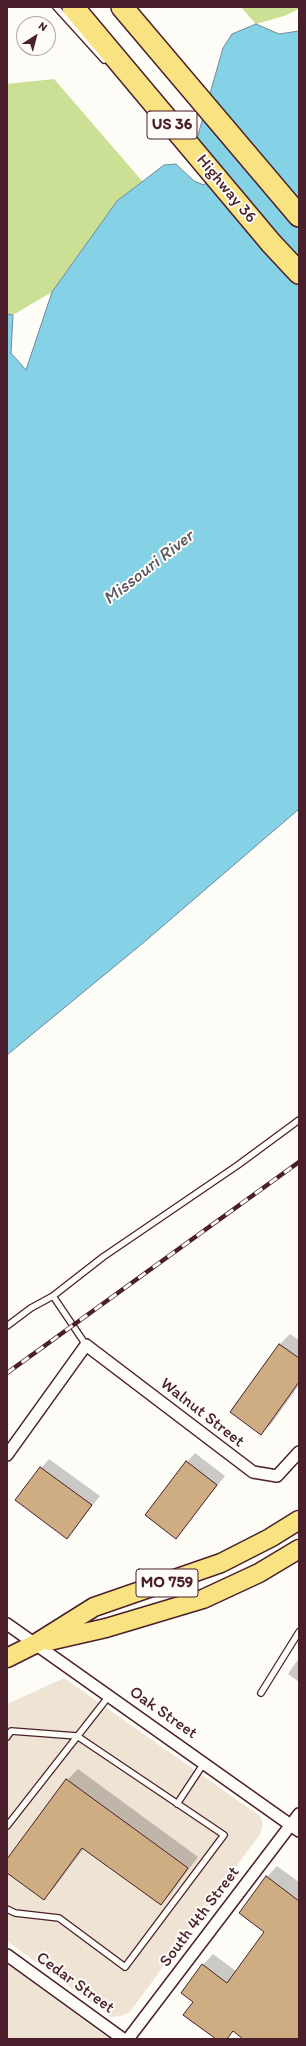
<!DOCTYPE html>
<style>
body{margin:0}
#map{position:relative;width:306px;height:2046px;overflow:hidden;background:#fdfcf7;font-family:Itim,sans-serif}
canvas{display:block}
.frame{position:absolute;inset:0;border:8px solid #4a1f2b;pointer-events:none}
.north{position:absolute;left:16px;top:16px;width:40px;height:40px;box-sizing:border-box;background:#fdfcf7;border:1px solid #b5a4a5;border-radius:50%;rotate:36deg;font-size:11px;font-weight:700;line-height:16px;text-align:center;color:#4a1f2b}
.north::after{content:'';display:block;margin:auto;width:14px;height:18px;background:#4a1f2b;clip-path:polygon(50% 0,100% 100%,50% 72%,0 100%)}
</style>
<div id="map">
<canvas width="306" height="2046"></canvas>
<div class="frame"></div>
<div class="north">N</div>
</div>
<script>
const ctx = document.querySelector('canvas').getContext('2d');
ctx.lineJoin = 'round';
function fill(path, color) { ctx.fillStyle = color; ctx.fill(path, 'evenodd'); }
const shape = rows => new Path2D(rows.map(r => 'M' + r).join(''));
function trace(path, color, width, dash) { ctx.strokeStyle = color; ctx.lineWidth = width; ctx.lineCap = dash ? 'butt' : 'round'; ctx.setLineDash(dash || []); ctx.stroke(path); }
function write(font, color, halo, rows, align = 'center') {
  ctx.font = font + ' Itim,sans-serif'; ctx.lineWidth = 4; ctx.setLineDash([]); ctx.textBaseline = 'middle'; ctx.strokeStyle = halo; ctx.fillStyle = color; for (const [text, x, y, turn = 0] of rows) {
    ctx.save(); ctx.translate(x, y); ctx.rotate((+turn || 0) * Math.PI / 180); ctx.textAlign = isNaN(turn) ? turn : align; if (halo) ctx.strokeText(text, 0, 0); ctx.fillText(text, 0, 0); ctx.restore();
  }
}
fill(shape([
 [64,1678,260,1816,263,1824,260,1834,130,2012,121,2016,111,2017,7,1941,7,1704],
 [7,1964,110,2039,7,2039]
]), '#efe4d4');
fill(shape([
 [241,7,299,7,299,9,284,16,256,24],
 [54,79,143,182,117,201,52,292,13,315,7,314,7,84]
]), '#cbe095');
const water = shape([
 [256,24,279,34,299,31,299,809,143,943,7,1055,7,314,13,315,11,353,26,370,52,292,117,201,164,165,176,164,194,181,204,185,210,178,196,142,223,48,232,34,256,24]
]);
fill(water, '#85d1e5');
trace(water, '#6d8a9b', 1);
fill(shape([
 [290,1334,299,1340,299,1385,272,1423,261,1434,231,1412,280,1344],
 [195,1453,225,1476,176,1537,187,1462],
 [49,1459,100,1496,67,1537,41,1468],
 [299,1658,299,1682,288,1674],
 [78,1769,198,1857,171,1893,161,1904,84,1848,54,1888,43,1898,7,1872,7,1861,67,1780],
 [277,1866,299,1882,299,2039,245,2039,234,2031,226,2039,218,2039,195,2002,203,1965,213,1954,236,1971,265,1932,267,1877]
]), '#0003');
const building = shape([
 [279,1344,299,1358,299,1382,261,1435,230,1412,279,1344],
 [186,1461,217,1485,176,1539,145,1515,186,1461],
 [40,1467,92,1505,67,1539,15,1500,40,1467],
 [66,1779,188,1868,161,1905,82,1848,44,1900,7,1873,7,1859,66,1779],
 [266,1876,299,1901,299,2039,243,2039,233,2031,227,2039,216,2039,183,2015,193,2002,181,1993,202,1964,227,1983,264,1932,239,1913,266,1876]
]);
fill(building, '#cdad81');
trace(building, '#4a1f2b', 1);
const service = shape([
 [56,7,104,60],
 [53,1296,86,1345],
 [7,1326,31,1308,53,1296,103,1257,238,1165,299,1120],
 [261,1693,299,1632],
 [7,1737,11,1731,77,1736,224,1835,125,1967,59,1918,15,1913,7,1909],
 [177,1804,204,1763],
 [7,1826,109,1696]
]);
const minor = shape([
 [7,1455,86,1345,253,1472,277,1476,299,1452],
 [7,1624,299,1831],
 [7,1955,123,2039],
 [128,2039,299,1814]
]);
const primary = shape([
 [49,1641,106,1628,203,1599,259,1573,299,1549],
 [7,1658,35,1644,94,1607,221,1563,270,1538,299,1520]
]);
const motorway = shape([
 [73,7,271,243,299,273],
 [122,7,299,216]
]);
trace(service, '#4a1f2b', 8);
trace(minor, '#4a1f2b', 14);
trace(primary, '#4a1f2b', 21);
trace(motorway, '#4a1f2b', 24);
trace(service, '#fdfcf7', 5.5);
trace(minor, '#fdfcf7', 11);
trace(primary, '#f8e281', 18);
trace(motorway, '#f8e281', 21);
const rail = shape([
 [7,1373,299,1162]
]);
trace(rail, '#4a1f2b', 4.5);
trace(rail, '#fdfcf7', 3, [9]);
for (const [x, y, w] of [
 [172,125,50],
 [167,1583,62]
]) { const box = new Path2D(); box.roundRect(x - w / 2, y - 14, w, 28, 3); ctx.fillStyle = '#fdfcf7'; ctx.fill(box); trace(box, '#4a1f2b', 1); }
write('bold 16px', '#4a1f2b', null, [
 ["US 36",172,125],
 ["MO 759",167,1583]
]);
write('17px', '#4a1f2b', '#fdfcf7', [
 ["Highway 36",226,189,50],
 ["Walnut Street",202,1413,38],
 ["Oak Street",163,1713,35],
 ["South 4th Street",200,1917,-53],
 ["Cedar Street",75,1983,36]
]);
write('italic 18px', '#5c5463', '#fdfcf7', [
 ["Missouri River",149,568,-38]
]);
</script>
